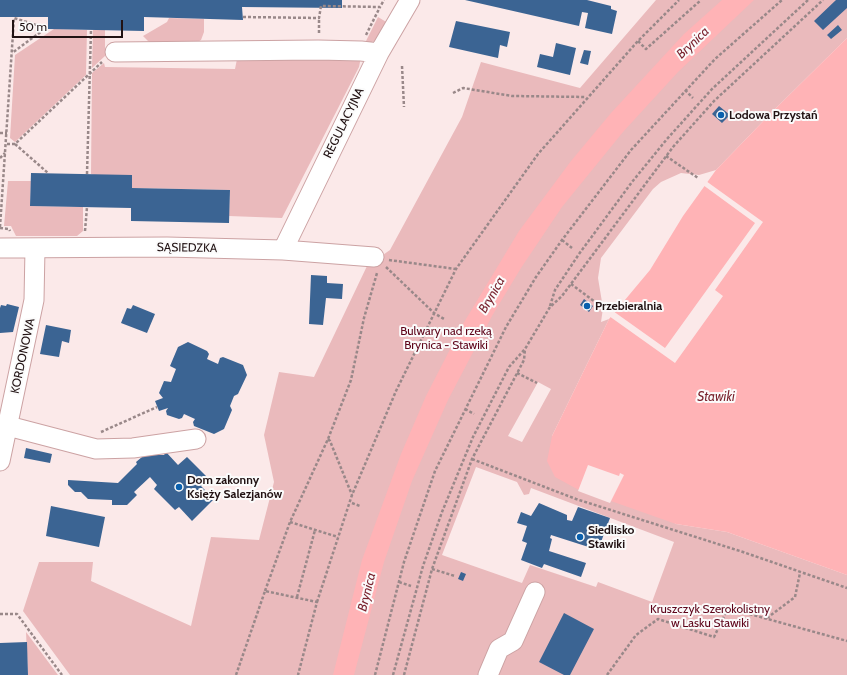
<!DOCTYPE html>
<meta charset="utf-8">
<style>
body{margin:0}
#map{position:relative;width:847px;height:675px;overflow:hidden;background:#fbe9e9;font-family:Cabin,sans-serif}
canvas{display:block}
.scale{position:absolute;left:12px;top:20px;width:111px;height:18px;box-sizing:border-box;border:2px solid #211213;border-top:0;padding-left:5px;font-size:12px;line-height:14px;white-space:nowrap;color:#211213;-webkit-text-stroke:3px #fbfbfb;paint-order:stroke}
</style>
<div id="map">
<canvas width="847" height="675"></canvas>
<div class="scale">50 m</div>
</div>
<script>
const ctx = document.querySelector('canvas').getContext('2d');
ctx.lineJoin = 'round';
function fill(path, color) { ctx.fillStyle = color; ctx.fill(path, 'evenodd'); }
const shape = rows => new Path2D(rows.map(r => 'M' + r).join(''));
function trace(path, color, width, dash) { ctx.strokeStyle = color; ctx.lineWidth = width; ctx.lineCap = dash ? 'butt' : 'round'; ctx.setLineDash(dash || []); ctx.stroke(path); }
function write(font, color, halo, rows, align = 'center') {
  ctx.font = font + ' Cabin,sans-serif'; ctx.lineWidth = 4; ctx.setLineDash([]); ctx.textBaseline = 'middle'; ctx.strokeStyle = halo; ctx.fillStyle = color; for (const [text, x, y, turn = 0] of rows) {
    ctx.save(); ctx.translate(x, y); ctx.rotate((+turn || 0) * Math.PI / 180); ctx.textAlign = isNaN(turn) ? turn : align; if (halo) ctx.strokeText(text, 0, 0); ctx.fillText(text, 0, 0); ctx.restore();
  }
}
fill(shape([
 [656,0,847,0,847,38,775,109,716,170,699,175,681,173,661,182,653,189,601,258,598,278,603,308,601,322,609,319,552,436,676,524,727,532,847,575,847,675,70,675,23,611,39,562,93,562,91,581,191,626,211,537,259,540,274,482,264,435,279,372,314,377,367,266,390,250,462,117,481,62,580,88],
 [538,382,551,389,522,442,508,436],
 [476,467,517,482,524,495,529,494,531,488,674,542,652,602,598,582,596,587,530,565,522,583,442,555],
 [378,17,388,23,377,40,364,45],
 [169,18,204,19,204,32,201,40,196,43,151,44,143,36,167,22],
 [54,29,87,30,86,75,15,142,10,138,15,55],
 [93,30,105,30,105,56,92,68],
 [238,54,361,57,359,67,282,218,229,216,230,190,132,188,91,174,92,73,104,63,105,67,235,69],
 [8,181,31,181,30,206,83,207,83,231,77,236,16,236,11,226,4,226],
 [26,632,58,675,28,675]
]), '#eababc');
fill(shape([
 [722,0,754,0,678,72,623,132,562,207,521,268,492,316,448,400,412,481,384,562,354,675,333,675,362,560,401,454,426,396,463,324,519,231,571,161,611,113,684,34],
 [847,38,847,575,727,532,676,524,577,489,555,477,547,461,552,436,609,319,650,270,683,216,716,170,775,109]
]), '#ffb3b6');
fill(shape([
 [706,181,763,222,715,290,723,296,675,363,609,316,613,311,665,348,755,223,703,185],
 [588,465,619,476,620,473,624,475,610,503,578,491]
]), '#fbe9e9');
fill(shape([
 [0,0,342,0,342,8,242,7,243,20,144,17,144,31,48,29,48,17,0,17],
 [465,0,587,0,611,6,611,9,617,11,612,34,585,28,588,13,582,12,579,26],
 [836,0,847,0,847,8,823,30,814,21],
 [456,21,510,32,507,47,500,45,498,58,449,47],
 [838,25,842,30,831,39,827,35],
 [556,43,576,48,570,75,537,67,540,54,553,57],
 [584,50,591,51,588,65,580,63],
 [719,106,730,115,722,123,712,114],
 [31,173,132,175,132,188,230,190,229,223,131,221,131,208,30,206],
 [311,275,327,276,327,283,343,284,342,299,326,298,323,325,309,324],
 [584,299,593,306,589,312,580,305],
 [7,304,19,307,13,332,0,333,0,308,1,305,6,306],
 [133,305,155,314,147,333,121,323,127,308,131,309],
 [46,325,71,330,69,343,62,341,59,357,40,354],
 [188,342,207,351,209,354,207,359,218,364,220,358,223,357,243,365,247,375,238,394,234,396,230,406,232,410,224,429,214,434,194,426,193,422,195,419,184,414,182,418,179,419,167,415,166,411,168,408,159,411,155,401,163,398,159,393,164,381,171,382,176,369,170,366,178,347],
 [26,448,52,454,50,463,24,458],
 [155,452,158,455,164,455,166,452,178,465,187,457,208,478,201,486,214,499,192,521,179,507,175,510,154,489,157,485,150,477,134,492,137,495,127,505,112,505,112,500,88,499,81,492,75,492,68,485,68,480,118,483,137,464,136,462,142,457,142,454,152,455],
 [539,503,567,515,567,520,572,521,578,507,610,518,598,550,551,535,550,538,552,539,549,551,586,563,581,577,544,564,542,568,521,560,527,543,522,541,527,526,517,523,521,512,531,516],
 [51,506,105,517,99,547,46,536],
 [461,572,466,574,463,581,458,579],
 [564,613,594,629,570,675,564,675,539,662],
 [27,642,28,675,0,675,0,643]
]), '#3b6493');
const minor = shape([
 [115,52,318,50,361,51,379,53],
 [0,248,167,247,283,250,374,257],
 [283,250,379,53,410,0],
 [8,426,96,449,133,448,196,439],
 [0,461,34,300,35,249],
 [488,675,499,649,513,641,535,592]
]);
trace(minor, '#cca2a3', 21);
trace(shape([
 [243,17,319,18,321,6,380,7,384,0],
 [319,33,319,18],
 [366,35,380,7],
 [638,41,646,49,701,0],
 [402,66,404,107],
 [685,90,693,98],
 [453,93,463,88,512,96,586,97],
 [0,133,7,133],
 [7,144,15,144,102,62],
 [15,144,48,173],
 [666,156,698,178],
 [0,158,5,153],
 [87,174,91,30],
 [0,227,14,18,46,28,12,53],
 [0,228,9,229,10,231],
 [85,231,87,207],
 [562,240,572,248],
 [389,260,456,269],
 [386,267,434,313,444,319],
 [571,284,606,310],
 [550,306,555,290,579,254,632,182,667,139,712,89,808,0],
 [517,373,537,383],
 [465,409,474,414],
 [101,432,157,407],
 [328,439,330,441,352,495],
 [472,459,576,499,743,552,847,588],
 [352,503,360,506],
 [290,522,338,537],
 [432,569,455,576],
 [399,582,411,586],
 [265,591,290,522,328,439,351,380,364,318,377,273],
 [297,597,315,530],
 [317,602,352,495,396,391,456,269,538,154,638,41,679,0],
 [0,614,17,614,62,675],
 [767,618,795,597,800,573],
 [236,675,265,591,317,602,298,675],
 [375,675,404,562,435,471,506,327,536,277,562,240,631,150,715,59,782,0],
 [393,675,423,566,442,512,473,437,509,367,525,349,550,307,562,296,673,147,714,101,823,0],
 [404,675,432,569,472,459,524,360,525,349],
 [607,675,636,635,658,619,714,637,728,608,847,641]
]), '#998889', 2.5, [3, 2]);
trace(minor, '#fff', 19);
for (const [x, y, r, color] of [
 [721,115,4,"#0a60ad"],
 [587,306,4,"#0a60ad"],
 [179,487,4,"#0a60ad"],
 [580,537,4,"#0a60ad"]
]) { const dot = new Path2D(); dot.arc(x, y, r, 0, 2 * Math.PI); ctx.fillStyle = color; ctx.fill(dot); trace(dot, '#fbfbfb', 1.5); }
write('bold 12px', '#211213', '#fbfbfb', [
 ["Lodowa Przystań",729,115],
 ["Przebieralnia",595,306],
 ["Dom zakonny",187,480],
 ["Księży Salezjanów",187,494],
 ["Siedlisko",588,530],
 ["Stawiki",588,544]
], 'left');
write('12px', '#211213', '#fbfbfb', [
 ["REGULACYJNA",344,123,-64],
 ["SĄSIEDZKA",187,248,1],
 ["KORDONOWA",23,356,-78]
]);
write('12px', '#5e051a', '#fbfbfb', [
 ["Bulwary nad rzeką",446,331],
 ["Brynica - Stawiki",446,345],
 ["Kruszczyk Szerokolistny",710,609],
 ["w Lasku Stawiki",710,623]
]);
write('italic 13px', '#7b2530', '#fbfbfb', [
 ["Brynica",693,43,-44],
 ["Brynica",492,295,-60],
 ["Stawiki",716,397],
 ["Brynica",367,592,-76]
]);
</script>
